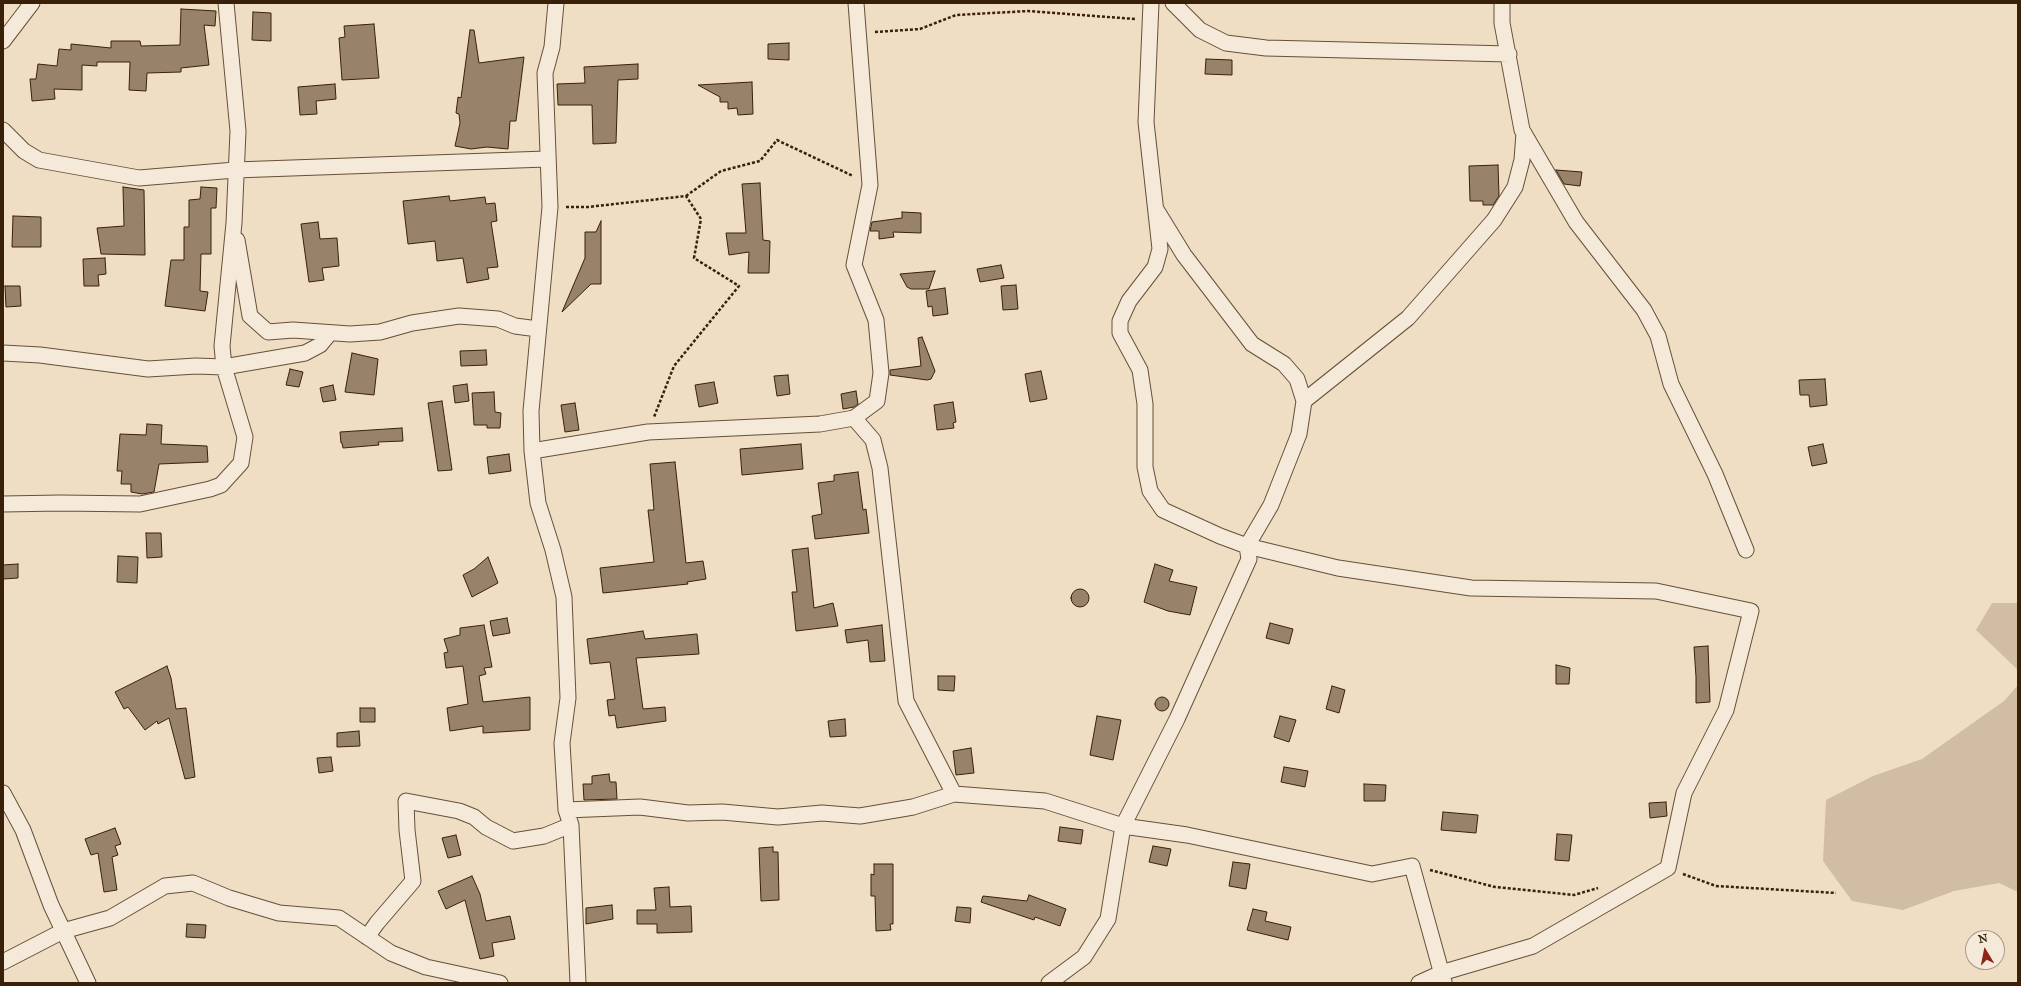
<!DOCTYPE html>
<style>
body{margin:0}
#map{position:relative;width:2021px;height:986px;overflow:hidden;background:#efddc4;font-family:"IM FELL Great Primer",serif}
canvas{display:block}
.frame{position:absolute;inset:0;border:4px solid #392109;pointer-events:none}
.north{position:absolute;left:1965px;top:930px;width:40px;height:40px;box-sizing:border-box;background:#f5e9d9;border:1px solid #aa9986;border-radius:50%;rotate:350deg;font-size:11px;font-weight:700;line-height:16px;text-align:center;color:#392109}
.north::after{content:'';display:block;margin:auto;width:14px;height:18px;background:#8f2418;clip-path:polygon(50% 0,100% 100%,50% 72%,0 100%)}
</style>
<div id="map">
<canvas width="2021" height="986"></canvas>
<div class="frame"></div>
<div class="north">N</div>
</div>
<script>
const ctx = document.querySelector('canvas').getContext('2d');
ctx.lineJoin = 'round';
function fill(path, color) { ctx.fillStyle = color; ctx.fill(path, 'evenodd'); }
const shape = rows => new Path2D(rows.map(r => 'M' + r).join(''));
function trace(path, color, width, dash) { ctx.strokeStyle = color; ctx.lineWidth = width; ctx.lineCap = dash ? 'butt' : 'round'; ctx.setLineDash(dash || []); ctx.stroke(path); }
fill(shape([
 [1992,603,2018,603,2018,670,1976,630],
 [2018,685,2018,892,1999,883,1954,891,1903,910,1852,901,1823,861,1826,800,1873,776,1922,759,2004,701]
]), '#d0bda4');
const building = shape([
 [181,9,216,11,215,26,204,25,209,65,181,68,181,72,147,73,146,91,129,90,130,62,97,62,97,66,82,65,82,90,54,89,55,99,32,101,30,79,36,79,38,64,57,66,59,49,71,50,71,44,111,48,111,41,140,41,141,46,180,45,181,9],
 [253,12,271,13,271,41,252,40,253,12],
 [374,24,379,78,342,80,339,38,345,37,344,26,374,24],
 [470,30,474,30,479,63,524,57,516,121,510,121,508,149,487,147,471,149,455,146,460,123,459,114,456,113,458,97,461,98,470,30],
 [789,43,789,60,768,59,768,44,789,43],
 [1206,59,1232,60,1232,75,1205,74,1206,59],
 [638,64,638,79,618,80,616,143,593,144,592,105,558,105,557,84,585,83,584,67,638,64],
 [752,82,753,114,738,115,737,108,728,109,728,102,720,102,720,97,698,85,752,82],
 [335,84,336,99,316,101,317,114,300,115,298,87,335,84],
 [1498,165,1499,196,1493,205,1483,205,1483,201,1470,201,1469,166,1498,165],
 [1556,170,1582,172,1580,186,1564,184,1556,170],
 [760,183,763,240,770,241,769,273,748,273,749,252,729,255,726,233,746,233,742,184,760,183],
 [123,187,144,190,145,255,101,254,97,228,124,226,123,187],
 [201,187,217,188,216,208,211,208,211,254,201,254,200,291,208,292,205,311,165,306,171,260,184,260,184,227,189,227,189,200,200,199,201,187],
 [449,196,450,201,485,197,486,204,495,203,497,221,491,222,498,267,487,268,489,279,467,283,463,258,437,261,435,241,408,244,403,201,449,196],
 [902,212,921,213,921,233,893,232,894,237,879,239,879,231,870,231,872,222,902,218,902,212],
 [13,216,41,217,41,247,12,247,13,216],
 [601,221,601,284,591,284,562,312,585,258,585,232,596,232,601,221],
 [318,222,320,239,337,238,339,266,322,268,324,280,309,282,301,224,318,222],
 [105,258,106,274,98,275,99,286,84,286,83,259,105,258],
 [1001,265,1004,278,980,282,977,269,1001,265],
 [935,271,929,289,911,289,907,287,900,274,935,271],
 [1016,285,1018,309,1003,310,1001,286,1016,285],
 [5,286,20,286,21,306,6,307,5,286],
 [945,288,948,314,933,316,932,306,928,307,926,291,945,288],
 [922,337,935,371,931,379,927,380,890,375,890,370,921,366,918,338,922,337],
 [486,350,487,365,461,366,460,351,486,350],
 [352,353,378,359,374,395,345,392,352,353],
 [290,369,303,372,299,387,286,385,290,369],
 [1041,371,1047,399,1030,402,1025,374,1041,371],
 [788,375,790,394,777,396,774,376,788,375],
 [1825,379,1827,405,1810,407,1809,395,1800,395,1799,380,1825,379],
 [714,382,718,403,699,407,695,385,714,382],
 [467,384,469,401,455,403,453,386,467,384],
 [333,385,336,400,323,402,320,388,333,385],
 [856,391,858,404,854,407,843,409,841,394,856,391],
 [494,392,495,412,501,413,500,428,487,428,487,425,474,425,472,393,494,392],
 [442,401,452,470,438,471,428,403,442,401],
 [953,402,956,422,953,423,954,428,937,430,934,405,953,402],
 [575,403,579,430,565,432,561,405,575,403],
 [147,424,162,425,161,444,207,446,208,462,159,464,154,492,142,494,131,492,131,484,121,484,122,471,117,471,120,434,146,435,147,424],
 [402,428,403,441,378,442,379,445,343,448,342,443,341,443,340,432,402,428],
 [801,444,803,469,742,475,740,449,801,444],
 [1823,444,1827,463,1812,466,1808,447,1823,444],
 [509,454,511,471,489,474,487,457,509,454],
 [675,462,686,563,703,561,706,579,687,582,688,584,603,593,600,568,654,562,648,510,654,510,650,464,675,462],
 [858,472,863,510,866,509,869,533,815,539,812,516,822,514,818,483,834,481,834,475,858,472],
 [146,533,161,533,162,557,147,558,146,533],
 [808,548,814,608,833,603,838,626,796,631,792,592,797,592,792,550,808,548],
 [118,556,138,557,137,583,117,582,118,556],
 [488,557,498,583,472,597,463,575,474,569,488,557],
 [18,564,18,578,3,579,3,565,18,564],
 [1155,564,1173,570,1169,581,1197,587,1190,615,1168,611,1144,602,1155,564],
 '1071 598a9 9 0 1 1 18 0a9 9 0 1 1-18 0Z',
 [507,618,510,633,493,636,490,621,507,618],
 [1270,623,1293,629,1289,644,1266,638,1270,623],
 [484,625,492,667,484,668,486,674,479,676,483,702,530,697,530,730,483,733,483,726,450,731,447,708,468,704,463,666,446,668,444,653,448,652,444,639,460,635,460,628,484,625],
 [882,625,885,661,870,662,868,640,847,643,845,630,882,625],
 [643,631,645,639,697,634,699,654,636,658,643,709,665,707,666,721,617,728,615,715,609,716,607,700,615,699,610,662,590,664,587,639,643,631],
 [1708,646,1710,702,1696,703,1696,677,1694,647,1708,646],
 [1556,665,1570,668,1569,684,1556,684,1556,665],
 [167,666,171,678,176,709,186,708,195,777,185,779,169,718,158,724,157,721,145,730,128,707,124,709,115,692,167,666],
 [938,676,955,676,954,691,938,690,938,676],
 [1332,686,1345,690,1339,713,1326,709,1332,686],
 '1155 704a7 7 0 1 1 14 0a7 7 0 1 1-14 0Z',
 [360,708,375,708,375,722,360,722,360,708],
 [1097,716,1121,720,1113,760,1090,755,1097,716],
 [1280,716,1296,720,1289,742,1274,737,1280,716],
 [845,719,846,736,830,737,828,721,845,719],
 [359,731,360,746,337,747,337,733,359,731],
 [971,748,974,773,956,775,953,751,971,748],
 [331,757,333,771,319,773,317,758,331,757],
 [1284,767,1308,771,1305,787,1281,782,1284,767],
 [609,774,610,782,616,782,617,799,584,800,583,784,592,784,592,776,609,774],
 [1364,784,1386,785,1385,801,1364,801,1364,784],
 [1666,802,1667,816,1650,818,1649,803,1666,802],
 [1443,812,1478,815,1476,833,1441,830,1443,812],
 [1060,827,1083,830,1081,844,1058,841,1060,827],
 [115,828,121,844,115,846,118,855,112,857,117,890,104,892,98,853,91,855,85,839,115,828],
 [1557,834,1572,835,1569,861,1555,860,1557,834],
 [456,835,461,855,448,858,442,838,456,835],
 [1153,846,1171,849,1167,866,1149,862,1153,846],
 [773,847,773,852,778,852,779,900,761,901,759,848,773,847],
 [1233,862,1250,864,1246,889,1229,886,1233,862],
 [874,864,893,864,893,924,890,924,891,930,876,931,875,896,871,896,871,874,874,875,874,864],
 [472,876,480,894,486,921,510,916,515,939,492,943,494,956,480,959,465,900,446,909,438,891,472,876],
 [669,887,670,907,691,906,692,932,657,933,657,924,637,924,637,910,656,910,654,888,669,887],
 [1029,895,1066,909,1060,926,1035,917,1034,920,981,902,983,896,1027,901,1029,895],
 [612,905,613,919,586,924,586,908,612,905],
 [957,907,971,908,970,923,955,921,957,907],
 [1253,909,1267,912,1265,921,1291,927,1288,940,1247,930,1253,909],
 [187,924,206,925,205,938,186,937,187,924]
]);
fill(building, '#98836a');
trace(building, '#392109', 1);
const street = shape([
 [556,3,552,47,545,73,550,207,531,411,532,451,538,503,553,550,564,597,568,698,562,743,566,810,571,825,578,983],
 [1173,3,1200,30,1226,43,1266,48,1509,54],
 [1502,3,1502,23,1522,130,1576,222,1644,310,1658,336,1671,384,1715,474,1746,550],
 [3,41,32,3],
 [3,130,24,151,39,160,139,178,235,170,546,159],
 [1157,211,1184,255,1252,344,1284,364,1297,379,1304,401,1299,434,1271,505,1247,546,1338,568,1471,588,1656,591,1751,611,1726,710,1684,793,1668,868,1533,946,1441,973,1419,983],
 [237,240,250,316,268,332,293,330,350,334,380,332,412,323,459,316,498,319,515,326,538,329],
 [3,353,40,355,148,369,196,366,224,367,305,353,320,345,330,333],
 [1304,401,1408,318,1494,220,1515,187,1522,160,1524,133],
 [854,418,873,440,880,468,906,701,954,794],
 [532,451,648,432,820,424,854,418,877,401,881,373,876,320,854,265,870,185,856,3],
 [3,504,60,503,140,504,210,489,221,485,241,463,245,437,224,367,222,346,234,223,238,131,226,3],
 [3,793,23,830,51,905,88,983],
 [566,810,640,807,688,813,722,812,778,817,822,813,860,816,913,807,954,794,1045,801,1123,826,1187,835,1372,874,1412,866,1444,982],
 [367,937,377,923,413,881,407,830,406,801,459,811,474,817,486,827,513,841,544,836,571,825],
 [3,962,63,931,110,918,165,886,193,883,229,898,279,913,339,918,391,953,426,967,500,983],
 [1049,983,1084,957,1108,919,1123,826,1177,719,1249,559,1247,546,1220,536,1163,510,1150,491,1145,467,1145,404,1140,370,1120,333,1120,321,1129,301,1155,267,1160,249,1146,122,1151,3]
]);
trace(street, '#665038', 17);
trace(shape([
 [875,32,920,29,956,15,1028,11,1135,19],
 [686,196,721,171,760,161,777,140,853,176],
 [566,207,588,207,686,196,701,219,694,258,739,286,674,366,654,417],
 [1430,870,1495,887,1574,895,1598,888],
 [1683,874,1716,886,1836,893]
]), '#392109', 2.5, [3, 2]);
trace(street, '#f5e9d9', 15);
</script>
